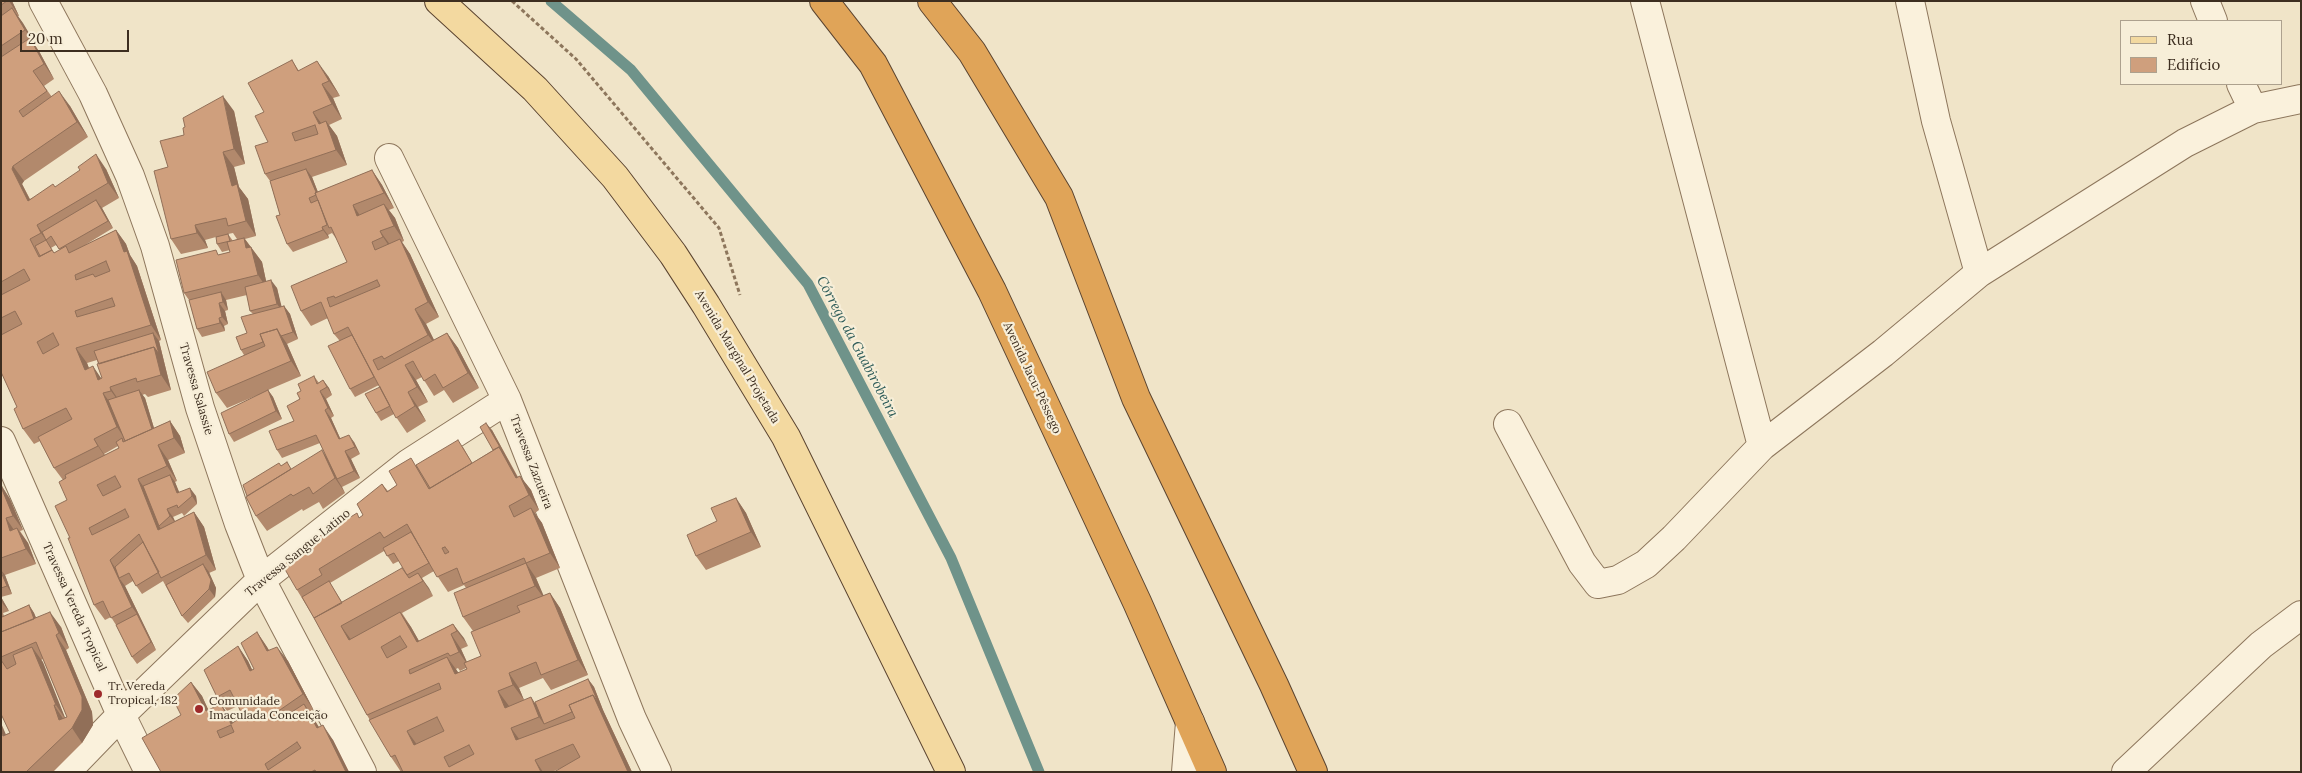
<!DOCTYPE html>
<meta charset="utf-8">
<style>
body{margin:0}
#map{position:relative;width:2302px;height:773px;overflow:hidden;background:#f0e4c8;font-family:Lora,serif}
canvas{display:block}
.frame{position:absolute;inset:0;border:2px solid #3d2e20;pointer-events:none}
.legend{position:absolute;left:2120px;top:20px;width:162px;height:65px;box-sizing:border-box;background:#f7eed8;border:1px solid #ada18e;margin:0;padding:6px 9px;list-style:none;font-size:15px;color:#3d2e20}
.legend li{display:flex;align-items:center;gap:10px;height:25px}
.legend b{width:25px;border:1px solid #ada18e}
.scale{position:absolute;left:20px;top:30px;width:109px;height:22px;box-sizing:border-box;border:2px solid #3d2e20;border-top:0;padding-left:6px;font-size:15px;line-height:18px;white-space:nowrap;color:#3d2e20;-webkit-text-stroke:4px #f7eed8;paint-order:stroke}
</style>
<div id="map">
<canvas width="2302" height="773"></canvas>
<div class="frame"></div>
<ul class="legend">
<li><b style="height:6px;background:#f3d9a0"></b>Rua</li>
<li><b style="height:14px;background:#cf9f7d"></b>Edifício</li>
</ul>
<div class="scale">20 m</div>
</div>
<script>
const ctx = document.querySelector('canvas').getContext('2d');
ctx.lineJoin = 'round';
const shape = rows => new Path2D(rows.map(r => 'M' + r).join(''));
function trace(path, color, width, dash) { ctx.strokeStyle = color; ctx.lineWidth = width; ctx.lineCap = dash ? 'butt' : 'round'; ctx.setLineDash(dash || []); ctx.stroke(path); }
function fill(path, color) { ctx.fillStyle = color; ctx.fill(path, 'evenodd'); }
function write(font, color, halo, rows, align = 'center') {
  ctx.font = font + ' Lora,serif'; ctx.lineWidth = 4.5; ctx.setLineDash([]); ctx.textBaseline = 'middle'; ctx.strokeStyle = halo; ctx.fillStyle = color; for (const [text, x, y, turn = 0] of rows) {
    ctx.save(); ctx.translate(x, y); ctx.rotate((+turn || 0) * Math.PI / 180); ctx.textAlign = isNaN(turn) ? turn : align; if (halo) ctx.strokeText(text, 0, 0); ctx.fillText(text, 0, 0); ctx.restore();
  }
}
trace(shape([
 [551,1,631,70,808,284,951,558,1039,772]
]), '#6f938a', 11);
const minor = shape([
 [43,1,93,94,130,176,155,246,200,408,239,524,261,580,362,772],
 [1645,1,1762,446],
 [1910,1,1936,121,1979,273],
 [2205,1,2213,21],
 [2241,84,2253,109],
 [389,158,507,400,632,719,657,772],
 [1508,424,1582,563,1598,584,1618,580,1646,564,1674,538,1762,446,1883,353,1979,273,2185,143,2253,109,2301,99],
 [1,441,121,715,149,772],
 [66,772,121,715,261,580,409,463,507,400],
 [1186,772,1190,722],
 [2126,772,2261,645,2301,615]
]);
const major = shape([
 [439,1,535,89,615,177,673,254,706,305,786,437,951,772]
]);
const highway = shape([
 [824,1,873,64,992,291,1137,602,1212,772],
 [932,1,972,52,1059,197,1136,398,1274,685,1313,772]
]);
trace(minor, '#8d765c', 30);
trace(major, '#5b4430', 30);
trace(highway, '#5b4430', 30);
trace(shape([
 [512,1,576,59,719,228,740,295]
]), '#8d765c', 3, [4, 2.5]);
trace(minor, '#faf1dc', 28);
trace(major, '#f3d9a0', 28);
trace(highway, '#e0a458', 28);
fill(shape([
 [1,1,12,1,19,16,18,16,36,45,35,45,40,53,54,79,44,86,52,97,70,106,88,137,24,181,22,184,30,199,55,187,106,169,119,198,102,208,113,228,85,245,116,230,126,244,130,255,137,266,161,340,159,341,171,390,148,397,145,394,142,395,145,398,154,428,170,421,180,436,185,453,168,460,177,481,175,482,179,493,196,496,197,504,184,516,182,513,173,517,175,521,194,512,204,527,216,570,209,573,216,588,215,597,188,623,182,616,163,581,142,594,133,581,125,586,156,650,137,664,132,657,116,625,111,617,105,620,94,605,70,538,67,500,63,480,54,468,40,441,34,444,23,429,17,407,1,372],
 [56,245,60,250,54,253,51,248],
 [97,360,102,378,101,378,89,368,87,363],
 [118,446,119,448,105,455,104,454],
 [292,60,299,71,328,76,340,96,333,98,342,119,329,125,337,136,347,165,312,177,318,192,372,170,382,185,394,208,389,210,395,218,404,241,402,242,410,254,439,317,426,324,434,340,447,333,458,348,479,388,453,403,444,390,434,396,422,377,416,380,428,402,418,407,426,421,407,433,394,414,381,421,376,413,380,387,379,385,355,397,350,389,339,340,334,334,328,318,311,326,301,311,347,262,338,241,332,233,328,235,329,238,293,252,287,244,280,215,270,181,265,174,268,142,264,112],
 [234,111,245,164,234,167,239,187,248,199,256,236,245,239,262,262,266,281,277,288,281,307,284,306,290,314,298,339,287,344,301,376,268,390,273,397,282,419,234,442,229,434,258,395,227,408,216,393,244,355,241,350,253,314,250,311,247,295,226,300,228,310,225,311,228,324,224,326,225,331,202,337,197,329,189,300,184,293,219,255,230,252,230,250,222,252,217,244,216,237,205,240,208,248,181,254,171,239,184,135],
 [233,233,237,239,233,241,228,234],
 [314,376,319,383,323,380,329,388,332,395,326,399,334,416,331,418,340,438,354,442,360,454,351,459,360,478,342,487,345,493,323,509,319,502,303,511,302,509,267,531,256,516,281,466,287,462,291,469,326,457,320,443,282,458,277,450,294,421,301,391],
 [492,430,518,477,520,476,531,490,539,510,535,513,542,523,560,568,536,578,543,596,550,593,560,608,588,675,551,690,543,678,519,688,524,700,536,704,588,679,594,687,603,710,632,772,554,772,561,768,552,772,401,772,391,757,367,715,314,618,297,590,360,518,363,515,382,484,388,491,397,485,416,465,463,447,472,463,493,450],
 [384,551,393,564,399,561,406,573,342,602,330,583],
 [434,571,448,592,464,585,466,588,463,617,473,631,481,656,467,662,461,649,468,646,453,624,419,641,411,627,402,613,433,596,422,578],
 [458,668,460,671,466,668,467,669,458,673,456,669],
 [1,484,3,488,10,499,23,530,20,531,28,543,36,564,5,575,12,594,1,597,9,611,3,613,4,616,29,605,34,613,36,618,61,627,69,648,66,650,92,712,93,725,82,743,53,772,1,772,6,734,10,733,1,714],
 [43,659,67,717,65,718,41,660],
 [736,498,746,513,761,547,706,570,696,556,717,521],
 [257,632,269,650,288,661,313,709,309,712,319,727,333,740,349,772,161,772,181,715,191,682,202,696,208,710,221,704,233,723,243,716,238,706,227,711,217,697,238,646,248,661,252,670,254,669]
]), '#b2896c');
fill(shape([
 [9,1,12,1,19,16],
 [12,8,23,23,36,45,25,30],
 [30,38,40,53,54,79,44,64],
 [317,61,328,76,340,96,329,81],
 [322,84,333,98,342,119,332,104],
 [59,91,70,106,88,137,77,122],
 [223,96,234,111,245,164,234,149],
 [313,112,324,127,319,124],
 [326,121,337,136,347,165,336,150],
 [223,152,234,167,239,187,248,199,256,236,246,221,232,186],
 [96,154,106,169,119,198,108,183],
 [13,166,24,181,22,184,38,216,28,201,12,169],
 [306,169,312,177,322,203,317,195],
 [372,170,382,185,394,208,384,193],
 [96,200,102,208,113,228,108,221],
 [384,204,395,218,404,241,394,226],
 [353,205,363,220,357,216],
 [37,225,47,239,46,240,41,233],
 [195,225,205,240,208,248,197,233],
 [322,227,328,235,329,238,323,230],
 [116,230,126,244,130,255,137,266,161,340,151,325],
 [380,231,391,246,393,252,383,237],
 [244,238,262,262,268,290,258,275,246,248],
 [400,239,410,254,439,317,428,302],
 [271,280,277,288,283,312,277,304],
 [221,292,226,300,228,310,223,302],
 [219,303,225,311,228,324,222,317],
 [284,306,290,314,298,339,293,332],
 [415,309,426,324,439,350,428,335],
 [219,318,224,326,225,331,220,323],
 [277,329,287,344,301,376,291,361],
 [153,333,159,341,171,390,161,375,154,347],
 [447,333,458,348,479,388,468,373],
 [76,348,87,363,95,385,85,370],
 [405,365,416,380,428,402,417,387],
 [93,366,103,381,98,380],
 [323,380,329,388,332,395,327,387],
 [110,387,120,402,122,406,111,391],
 [139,390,145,398,159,445,154,437],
 [268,390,273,397,282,419,276,411],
 [320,391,326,399,334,416,328,408],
 [408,392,418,407,426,421,415,406],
 [103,393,114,408,127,442,117,427],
 [325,410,331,418,344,447,339,439],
 [170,421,180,436,185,453,174,438],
 [486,423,492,430,526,493,516,478],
 [349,435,354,442,360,454,355,447],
 [94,439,104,454,108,461,98,446],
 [158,445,168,460,177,481,167,466],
 [322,450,332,465,337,479,342,487,345,493,335,478],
 [345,451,351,459,360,478,354,471],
 [170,475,175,482,183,501,177,493],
 [520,476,531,490,539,510,529,495],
 [138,479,148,493,159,526,162,530,158,530],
 [1,484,3,488,10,499,23,530,13,516,1,489],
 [190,488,196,496,197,504,192,496],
 [736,498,746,513,761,547,751,532],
 [531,508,542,523,560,568,550,553],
 [167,509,173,517,176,524,170,516],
 [194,512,204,527,216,570,206,555],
 [6,518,16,533,10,531],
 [17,528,28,543,36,564,26,549],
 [110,560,120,575,119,578,125,586,156,650,151,642,137,614,132,607],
 [526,563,536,578,546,601,535,586],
 [203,564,209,572,216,588,215,597,209,589],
 [1,570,5,575,12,594,7,586],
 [418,573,429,588,433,596,423,581],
 [550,593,560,608,588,675,578,660],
 [1,597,9,611,3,604,1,600],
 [29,605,34,613,43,634,37,626],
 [50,612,61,627,69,648,59,633],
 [400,612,411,627,428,657,417,642],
 [453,624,464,638,468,646,457,631],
 [341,626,352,641,349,640],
 [257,632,267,647,277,666,267,651],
 [451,634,461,649,469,667,459,652],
 [56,635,66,650,92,712,93,725,82,743,72,728],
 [238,646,248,661,260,686,250,671],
 [32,647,43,662,66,720,56,705],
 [277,647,288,661,313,709,303,694],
 [447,657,458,672,465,689,455,674],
 [509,673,519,688,524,700,513,685],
 [588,679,594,687,603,710,632,772,628,772,593,695],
 [191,682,202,696,216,726,206,711],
 [498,691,509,706,505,708],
 [531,697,541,712,544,724,539,717],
 [221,704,231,719,241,739,231,724],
 [304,704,314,719,328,743,317,728],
 [54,705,64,720,59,720],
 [1,723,13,751,3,736,1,732],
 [323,725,333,740,349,772,346,772],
 [511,728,522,743,516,740],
 [407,731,418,746,414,745],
 [535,760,543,772,541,772]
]), '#916f58');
const building = shape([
 [1,1,7,1,1,5,1,1],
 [12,8,25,30,1,46,1,16,12,8],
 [30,38,44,64,33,71,47,91,19,111,23,117,59,91,77,122,13,166,12,169,28,201,53,184,55,187,80,170,78,167,96,154,108,183,37,225,41,233,30,239,39,257,52,250,54,253,66,246,69,253,116,230,124,252,127,251,151,325,76,348,85,370,93,366,98,380,102,378,97,364,154,347,161,375,137,382,136,378,110,387,111,391,103,393,117,427,94,439,98,446,54,468,38,437,72,419,66,408,23,429,14,409,17,407,1,372,1,335,22,324,15,311,1,318,1,295,30,280,24,269,1,282,1,57,30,38],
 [106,261,110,271,95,277,93,274,76,280,75,275,106,261],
 [112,298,115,306,77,317,75,311,112,298],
 [53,333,59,345,43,354,37,342,53,333],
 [292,60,298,71,317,61,329,81,322,84,332,104,313,112,319,124,326,121,336,150,265,174,255,146,268,142,255,116,264,112,248,83,292,60],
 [315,125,318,134,295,141,292,133,315,125],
 [223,96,234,149,223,152,232,186,237,184,246,221,228,226,226,218,195,225,197,233,171,239,154,171,168,167,160,141,184,135,183,128,185,127,183,118,223,96],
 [306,169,316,192,315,193,316,195,309,198,311,203,318,200,327,225,322,227,323,230,287,244,276,216,280,215,270,181,306,169],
 [372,170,384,193,353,205,357,216,384,204,394,226,380,231,383,237,372,242,375,250,400,239,428,302,415,309,428,335,384,359,382,356,373,360,378,370,447,333,468,373,443,388,435,374,424,381,413,361,405,365,417,387,408,392,415,406,396,418,348,327,334,334,321,302,301,311,291,286,347,262,331,227,329,228,315,193,372,170],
 [377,280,380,286,330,307,327,298,334,296,335,298,377,280],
 [96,200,108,221,59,249,51,236,46,240,42,232,96,200],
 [228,234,230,241,217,244,216,237,228,234],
 [244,238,246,248,251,247,258,275,184,293,176,260,216,250,218,255,230,252,227,242,244,238],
 [46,240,52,250,40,256,35,246,46,240],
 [271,280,277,304,250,311,245,287,271,280],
 [221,292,223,302,219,303,222,317,219,318,220,323,197,329,189,300,221,292],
 [284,306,293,332,281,336,277,329,260,334,263,342,241,350,236,337,247,333,241,317,284,306],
 [277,329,291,361,216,393,207,372,265,346,260,334,277,329],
 [153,333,159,354,154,347,99,364,94,351,153,333],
 [352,335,374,377,350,389,328,346,352,335],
 [314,376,317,384,323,380,327,387,320,391,328,408,325,410,339,439,349,435,355,447,345,451,354,471,337,479,316,435,277,450,269,431,294,421,287,406,300,399,297,393,301,391,298,384,314,376],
 [380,387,390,406,376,413,365,394,380,387],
 [139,390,152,429,125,441,108,400,139,390],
 [268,390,276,411,229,434,221,413,268,390],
 [170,421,174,438,158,445,167,466,138,479,158,530,194,512,206,555,161,578,139,534,110,560,132,607,111,618,103,601,94,605,68,538,70,538,55,506,67,500,59,482,66,478,65,475,119,448,116,442,122,438,123,442,170,421],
 [115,476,121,487,103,496,97,485,115,476],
 [125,509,129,517,92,535,89,528,125,509],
 [486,423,504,454,499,447,493,450,480,427,486,423],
 [458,440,472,463,430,488,416,465,458,440],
 [499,447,516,478,520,476,529,495,509,506,514,517,531,508,550,553,526,563,535,586,463,617,454,593,526,563,524,558,463,584,457,568,437,577,407,524,384,538,380,532,319,569,322,575,297,590,283,566,304,546,357,513,359,518,363,515,357,504,382,484,387,492,397,485,389,471,411,458,429,489,499,447],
 [445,547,449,552,445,554,442,548,445,547],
 [322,450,335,478,313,494,309,487,293,496,291,494,256,516,246,497,322,450],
 [287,462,291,469,247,496,243,485,279,463,281,466,287,462],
 [170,475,177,493,190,488,192,496,178,508,177,505,167,509,170,516,159,526,143,486,170,475],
 [1,487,13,516,6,518,10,531,17,528,26,549,1,558,1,487],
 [736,498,751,532,696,556,687,535,717,521,711,508,736,498],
 [411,532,429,563,407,575,394,553,387,556,383,548,411,532],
 [143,542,159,572,136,586,129,573,119,578,115,567,143,542],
 [203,564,211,580,209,589,182,616,166,585,203,564],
 [402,568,409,578,418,573,423,581,341,626,349,640,400,612,417,642,453,624,457,631,451,634,459,652,450,656,448,653,409,670,410,674,447,657,455,674,467,669,464,663,481,656,471,632,520,612,517,606,550,593,578,660,541,675,536,662,509,673,513,685,498,691,505,708,531,697,539,717,511,728,516,740,575,718,569,705,593,695,628,772,554,772,580,757,573,744,535,760,541,772,403,772,395,755,391,757,369,720,441,689,439,683,367,715,314,618,402,568],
 [400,636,407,647,387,658,381,647,400,636],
 [437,717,444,731,414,745,407,731,437,717],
 [469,745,474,754,449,767,444,757,469,745],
 [1,572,7,586,1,588,1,572],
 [329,581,342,603,314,618,302,597,329,581],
 [29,605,34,619,1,632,1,614,2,617,29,605],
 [50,612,59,633,56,635,82,697,82,710,72,728,28,770,26,772,1,772,1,732,3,736,10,733,1,714,1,660,7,669,16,664,13,655,32,647,56,705,54,705,59,720,67,717,36,642,1,657,1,632,50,612],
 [137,614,151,642,132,657,116,625,137,614],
 [257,632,267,651,277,647,303,694,277,712,281,719,304,704,317,728,323,725,346,772,316,772,315,770,311,772,161,772,142,738,181,715,173,699,191,682,206,711,221,704,231,724,243,716,230,690,217,697,204,670,238,646,250,671,254,669,241,643,257,632],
 [231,725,234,732,220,738,217,731,231,725],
 [297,742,301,748,268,770,265,764,297,742],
 [588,679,598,702,593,695,569,705,572,712,544,724,535,702,588,679]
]);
fill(building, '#cf9f7d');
trace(building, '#916f58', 1);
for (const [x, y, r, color] of [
 [98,694,5,"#9e2a2b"],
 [199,709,5,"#9e2a2b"]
]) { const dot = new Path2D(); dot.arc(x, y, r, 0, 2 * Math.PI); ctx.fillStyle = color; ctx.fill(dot); trace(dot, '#f7eed8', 2); }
write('12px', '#3d2e20', '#f7eed8', [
 ["Avenida Marginal Projetada",737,357,59],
 ["Avenida Jacu-Pêssego",1032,378,65],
 ["Travessa Salassie",196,389,74],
 ["Travessa Zazueira",531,462,69],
 ["Travessa Sangue Latino",298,553,-39],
 ["Travessa Vereda Tropical",74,607,66]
]);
write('12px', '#3d2e20', '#f7eed8', [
 ["Tr. Vereda",108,687],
 ["Tropical, 182",108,701],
 ["Comunidade",209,702],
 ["Imaculada Conceição",209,716]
], 'left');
write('italic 14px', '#2f5d5a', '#f7eed8', [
 ["Córrego da Guabirobeira",857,347,62]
]);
</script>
